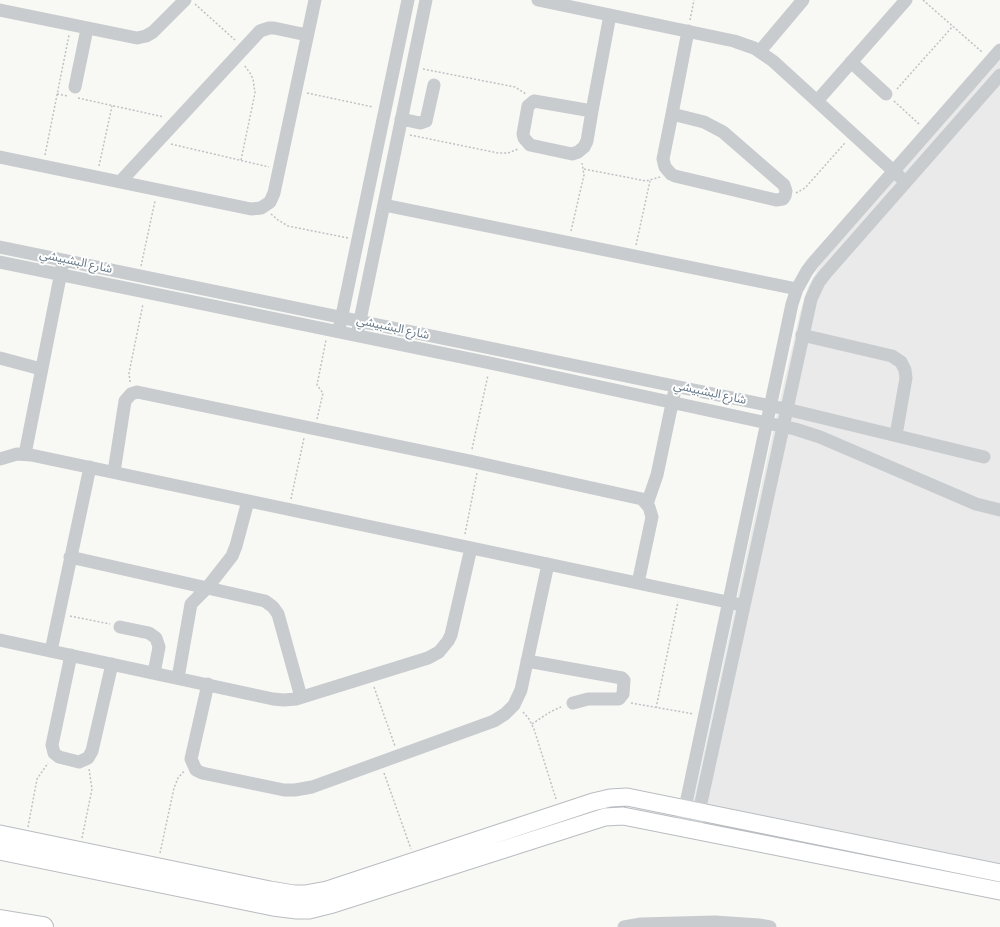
<!DOCTYPE html>
<meta charset="utf-8">
<style>
body{margin:0}
canvas{display:block;background:#f8f8f5}
</style>
<canvas width="1000" height="927"></canvas>
<script>
const ctx = document.querySelector('canvas').getContext('2d');
ctx.lineJoin = 'round';
function fill(path, color) { ctx.fillStyle = color; ctx.fill(path, 'evenodd'); }
const shape = rows => new Path2D(rows.map(r => 'M' + r).join(''));
function trace(path, color, width, dash) { ctx.strokeStyle = color; ctx.lineWidth = width; ctx.lineCap = dash ? 'butt' : 'round'; ctx.setLineDash(dash || []); ctx.stroke(path); }
function write(font, color, halo, rows, align = 'center') {
  ctx.font = font + ' "Archivo Narrow","Noto Sans Arabic",sans-serif'; ctx.lineWidth = 4; ctx.setLineDash([]); ctx.textBaseline = 'middle'; ctx.strokeStyle = halo; ctx.fillStyle = color; for (const [text, x, y, turn = 0] of rows) {
    ctx.save(); ctx.translate(x, y); ctx.rotate((+turn || 0) * Math.PI / 180); ctx.textAlign = isNaN(turn) ? turn : align; if (halo) ctx.strokeText(text, 0, 0); ctx.fillText(text, 0, 0); ctx.restore();
  }
}
fill(shape([
 [1000,60,1000,882,690,817,777,413,800,313,808,287,820,265,827,256]
]), '#e9eae9');
const major = shape([
 [0,834,270,890,294,894,305,894,327,890,593,802,610,798,627,797,1000,873],
 [0,851,273,907,297,910,309,910,333,904,605,817,623,816,1000,891]
]);
const highway = shape([
 [0,920,43,927]
]);
trace(major, '#b9bdc1', 19);
trace(highway, '#babec1', 22);
trace(shape([
 [923,0,982,52],
 [195,4,235,40],
 [690,20,694,0],
 [423,69,515,87,526,94],
 [897,89,953,26],
 [307,93,373,107],
 [57,94,68,96],
 [78,98,164,117],
 [894,101,919,124],
 [410,135,498,153,508,153,518,149],
 [171,144,269,167],
 [45,155,69,35],
 [241,160,255,93,253,79,250,73,244,65],
 [99,166,112,106],
 [584,169,646,181,660,177],
 [796,193,805,188,845,143],
 [271,214,278,220,288,226,348,238],
 [571,231,584,175,582,163],
 [636,245,650,181],
 [141,266,155,201],
 [130,382,129,373,143,304],
 [317,419,323,393,317,385,326,340],
 [472,449,488,375],
 [291,499,304,438],
 [465,534,477,473],
 [70,616,110,624],
 [374,687,395,746],
 [631,703,694,714],
 [656,708,678,602],
 [523,712,529,719,534,729,556,799],
 [532,724,550,712,563,706],
 [384,773,411,849],
 [28,827,37,779,48,763],
 [82,838,92,789,89,769],
 [160,853,174,788,178,778,185,770]
]), '#bfc2c4', 1.5, [2, 2]);
trace(shape([
 [538,0,734,41,754,48,773,61,900,177],
 [0,10,137,38,146,36,153,32,185,0],
 [760,51,803,0],
 [851,62,886,94],
 [75,87,87,29],
 [817,101,906,0],
 [592,111,534,101,528,106,523,134,524,138,530,145,572,154,578,152,584,147,587,141,592,111,610,15],
 [672,114,704,122,723,132,784,185,786,191,785,196,783,199,776,200,675,176,671,174,665,167,663,159,672,114,688,31],
 [401,119,420,123,426,121,434,85],
 [0,157,251,209,261,208,270,202,274,193,315,0],
 [120,182,260,31,269,28,274,28,307,35],
 [384,205,797,289],
 [0,247,786,409,984,457],
 [0,262,490,363,795,429,820,437,976,504,1000,510],
 [340,325,408,0],
 [358,330,426,0],
 [802,335,892,356,901,362,905,370,906,378,896,435],
 [0,358,41,369],
 [25,454,62,267],
 [0,459,17,454,31,455,737,604],
 [114,472,125,401,131,394,137,392,470,461,642,499,649,507,652,517,638,583],
 [647,504,657,475,674,394],
 [70,557,265,601,273,607,278,614,301,697],
 [120,627,149,633,156,638,159,647,154,673],
 [0,640,273,699,284,700,296,699,428,658,439,652,448,641,451,635,471,548],
 [51,651,90,467],
 [71,655,52,745,54,753,59,757,79,762,88,758,92,751,112,664],
 [527,661,622,678,624,680,623,694,619,699,588,699,573,703],
 [178,678,191,604,207,588,232,556,236,546,248,501],
 [208,684,191,759,196,770,202,773,284,790,295,790,312,787,494,721,505,714,514,705,521,690,548,564],
 [681,827,792,304,797,289,807,271,813,263,1000,50],
 [695,830,811,299,819,282,826,273,1000,75],
 [624,927,641,924,715,922,759,925,770,927]
]), '#c8cccf', 13);
trace(major, '#fff', 17);
trace(highway, '#fff', 20);
write('12px', '#657888', '#fff', [
 ["شارع البشبيشي",76,262,12],
 ["شارع البشبيشي",393,328,12],
 ["شارع البشبيشي",710,393,12]
]);
</script>
